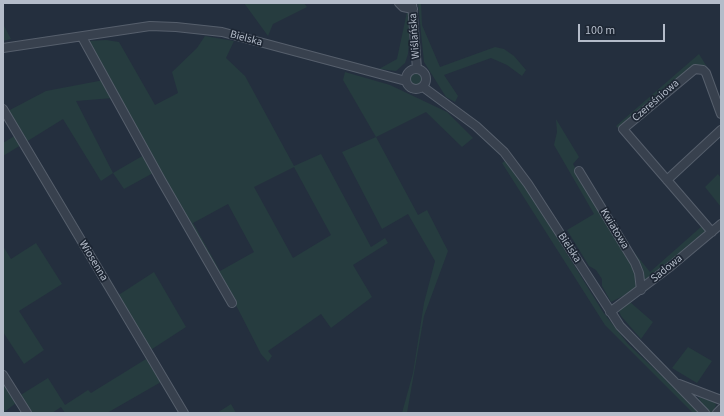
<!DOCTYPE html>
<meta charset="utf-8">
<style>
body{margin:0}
#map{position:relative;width:724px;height:416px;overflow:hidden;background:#242f3e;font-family:"Source Sans 3",sans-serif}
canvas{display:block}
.frame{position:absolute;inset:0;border:4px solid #b4bcc9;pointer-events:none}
.scale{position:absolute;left:578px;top:24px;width:87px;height:18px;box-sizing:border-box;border:2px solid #b4bcc9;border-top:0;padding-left:5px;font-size:12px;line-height:14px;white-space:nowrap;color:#b4bcc9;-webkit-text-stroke:3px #1d2633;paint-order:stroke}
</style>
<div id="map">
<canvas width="724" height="416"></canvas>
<div class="frame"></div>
<div class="scale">100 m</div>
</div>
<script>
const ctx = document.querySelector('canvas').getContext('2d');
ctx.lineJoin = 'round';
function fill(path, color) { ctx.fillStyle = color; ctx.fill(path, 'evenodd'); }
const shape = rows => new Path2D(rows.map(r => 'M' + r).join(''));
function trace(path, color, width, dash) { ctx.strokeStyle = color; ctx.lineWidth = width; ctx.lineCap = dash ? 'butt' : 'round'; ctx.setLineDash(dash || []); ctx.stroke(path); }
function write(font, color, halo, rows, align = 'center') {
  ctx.font = font + ' "Source Sans 3",sans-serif'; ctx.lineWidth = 3.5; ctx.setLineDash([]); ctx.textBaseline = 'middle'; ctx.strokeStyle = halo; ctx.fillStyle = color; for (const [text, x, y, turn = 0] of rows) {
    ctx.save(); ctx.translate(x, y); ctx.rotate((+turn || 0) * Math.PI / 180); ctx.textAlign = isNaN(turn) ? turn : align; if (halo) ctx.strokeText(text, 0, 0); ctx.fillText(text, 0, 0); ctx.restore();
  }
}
fill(shape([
 [244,3,304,3,307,7,273,24,268,36],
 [418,3,421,3,422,25,440,67,495,47,504,49,514,56,526,70,522,76,507,65,491,58,444,75,458,96,455,102,446,97,424,62],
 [407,12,411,14,408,54,405,63,396,71,379,69,397,59],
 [3,24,11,39,3,41],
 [205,36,234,41,226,58,245,76,294,166,321,154,371,247,385,238,388,243,353,265,372,297,331,328,321,314,268,351,272,356,268,362,261,354,238,309,186,220,88,41,106,40,119,42,155,105,178,93,172,72,197,48],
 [294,167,331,235,293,258,254,187],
 [228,204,254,252,220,271,193,223],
 [699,54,707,67,703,68,620,130,616,126],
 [345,72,390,85,447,112,473,138,462,147,426,112,376,137,418,215,427,210,448,251,424,316,407,413,402,413,413,373,424,303,435,261,408,214,382,229,342,152,376,137,343,80],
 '410.5 79a5.5 5.5 0 1 1 11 0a5.5 5.5 0 1 1-11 0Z',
 [104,80,113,98,76,101,113,173,144,155,153,173,124,189,113,173,101,181,63,119,26,142,8,111,46,91],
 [556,119,579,157,573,164,631,264,637,280,637,289,611,302,602,286,602,279,596,270,589,266,567,230,594,214,554,145,557,132],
 [16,135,21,145,3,156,3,143],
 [506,160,535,202,603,312,628,344,701,413,693,413,605,325,502,163],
 [718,174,721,178,721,207,705,187],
 [702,226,707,232,644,284,643,270,633,251,650,272],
 [36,243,62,284,19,311,44,350,24,364,3,332,3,246,11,259],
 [154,272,186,327,149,351,117,296],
 [630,302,653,322,641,339,621,316,619,311],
 [688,347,712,361,697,383,672,368],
 [146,359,161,382,107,413,65,413,61,407,52,413,30,413,19,396,48,378,65,405,88,390,91,393],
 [3,381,16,403,3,413],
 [698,397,715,402,716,405,713,412,708,412],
 [231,404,236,413,217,413]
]), '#263c3f');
const minor = shape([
 [399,3,403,7,413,9],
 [412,3,417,69],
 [82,37,161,180,232,303],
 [3,48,150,26,176,27,222,32,406,81],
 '406 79a10 10 0 1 1 20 0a10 10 0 1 1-20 0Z',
 [423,87,476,126,504,152,528,184,620,326,705,413],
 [3,109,184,413],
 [579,171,635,263,639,273,641,290],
 [667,180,721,130],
 [712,232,623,129,695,69,703,70,706,73,721,114],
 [610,312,671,266,721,224],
 [3,375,27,413],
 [679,384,721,400],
 [717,413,721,409]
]);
trace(minor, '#565f6c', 10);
trace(minor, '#38414e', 8);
write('11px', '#b4bcc9', '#1d2633', [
 ["Wiślańska",415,36,-94],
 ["Bielska",246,39,15],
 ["Czereśniowa",656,101,-41],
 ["Kwiatowa",614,229,59],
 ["Bielska",569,248,57],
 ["Wiosenna",93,261,59],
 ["Sadowa",667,269,-39]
]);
</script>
